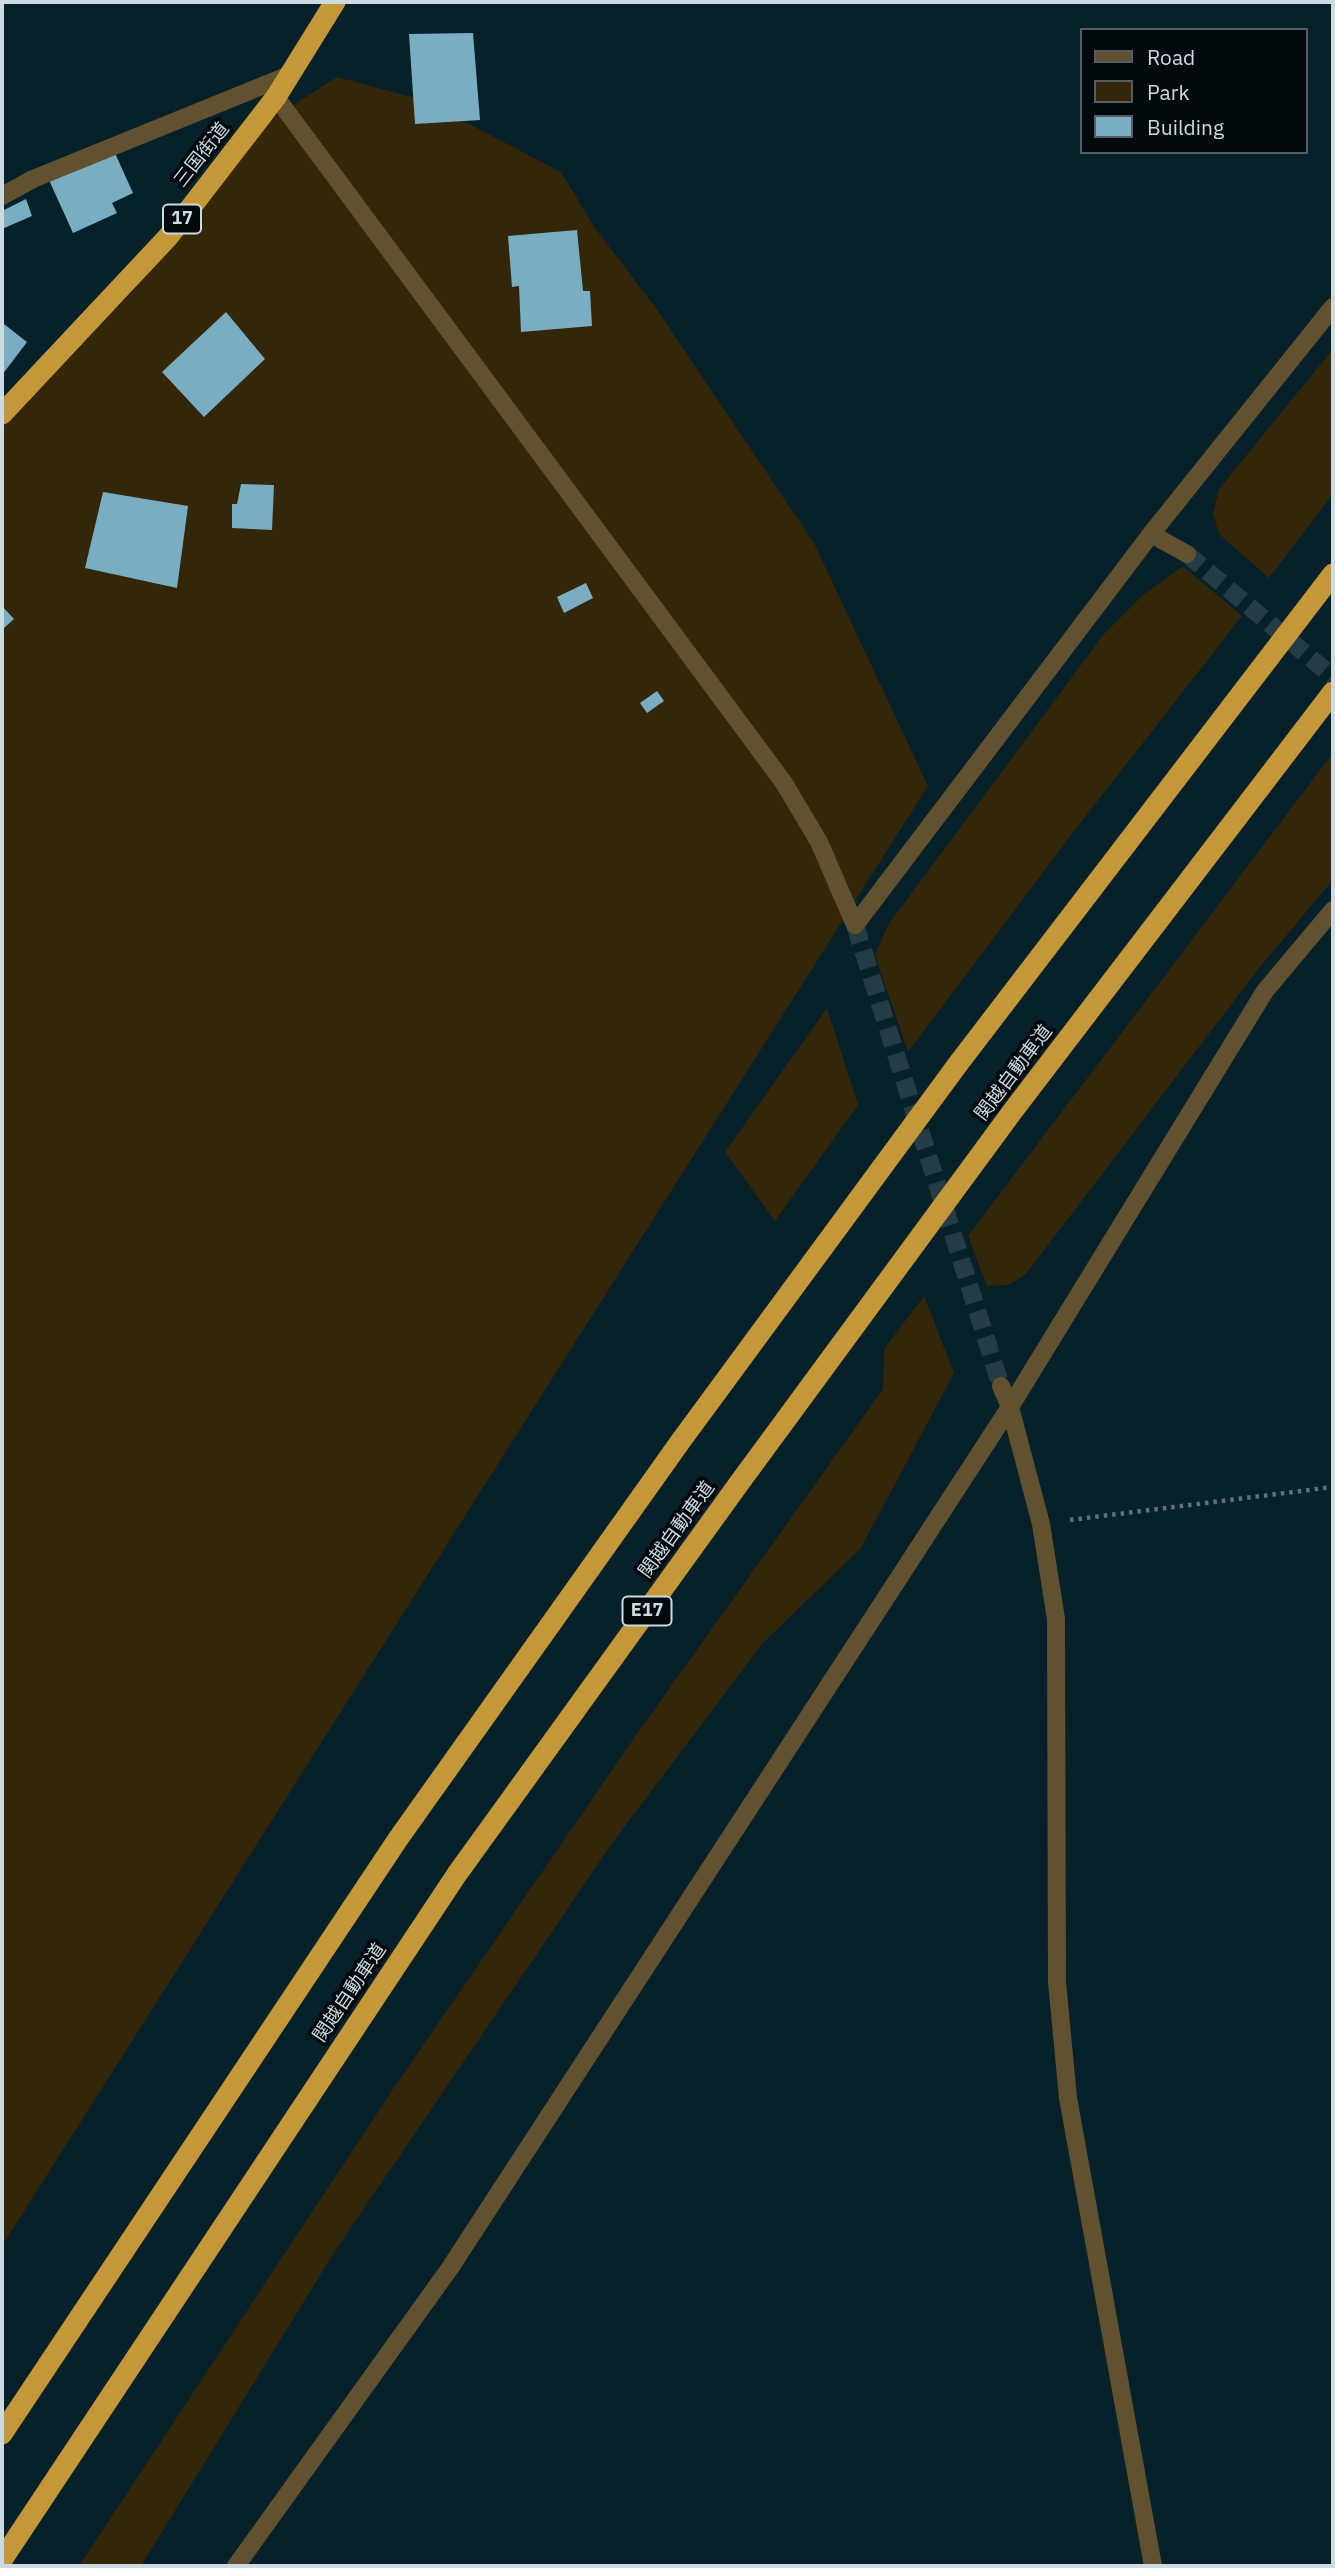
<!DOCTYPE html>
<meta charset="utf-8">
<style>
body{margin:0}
#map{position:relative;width:1335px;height:2568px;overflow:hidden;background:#06212a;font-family:"IBM Plex Sans",sans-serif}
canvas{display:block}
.frame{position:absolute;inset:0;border:4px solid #ccdae1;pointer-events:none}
.legend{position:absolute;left:1080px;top:28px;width:228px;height:126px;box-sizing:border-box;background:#02090d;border:2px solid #535d62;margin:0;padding:9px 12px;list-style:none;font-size:21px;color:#ccdae1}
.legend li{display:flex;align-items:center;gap:14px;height:35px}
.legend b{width:35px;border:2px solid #535d62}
</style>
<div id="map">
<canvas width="1335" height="2568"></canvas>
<div class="frame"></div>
<ul class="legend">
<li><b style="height:9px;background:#62512f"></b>Road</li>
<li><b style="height:19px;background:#342609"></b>Park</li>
<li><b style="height:19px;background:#79aec2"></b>Building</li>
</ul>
</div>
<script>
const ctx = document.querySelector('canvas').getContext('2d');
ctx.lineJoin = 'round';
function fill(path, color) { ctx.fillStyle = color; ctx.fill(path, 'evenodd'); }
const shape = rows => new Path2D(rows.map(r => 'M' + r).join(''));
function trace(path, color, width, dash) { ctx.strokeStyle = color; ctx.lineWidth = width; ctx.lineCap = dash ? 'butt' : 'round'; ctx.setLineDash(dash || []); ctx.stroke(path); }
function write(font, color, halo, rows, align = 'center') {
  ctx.font = font + ' "IBM Plex Sans","Noto Sans JP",sans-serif'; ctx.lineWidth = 7; ctx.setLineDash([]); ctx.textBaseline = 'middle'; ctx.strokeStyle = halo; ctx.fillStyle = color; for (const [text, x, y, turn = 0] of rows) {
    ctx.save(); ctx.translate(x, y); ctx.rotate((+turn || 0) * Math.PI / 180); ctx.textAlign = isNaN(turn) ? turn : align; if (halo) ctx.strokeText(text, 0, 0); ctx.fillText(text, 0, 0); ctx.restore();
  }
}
fill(shape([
 [337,77,423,100,561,172,595,228,658,311,814,543,928,786,2,2246,2,428,134,290,267,122],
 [1333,349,1333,494,1269,578,1219,534,1213,514,1219,489],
 [1183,566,1242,616,1071,835,908,1052,875,955,888,925,1104,634,1144,594],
 [1333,753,1333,880,1259,968,1026,1274,1009,1285,987,1286,968,1236],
 [827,1008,858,1105,775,1221,725,1152],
 [924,1296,954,1373,861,1548,762,1644,613,1842,335,2251,141,2566,79,2566,393,2089,641,1728,883,1389,884,1349]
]), '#342609');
fill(shape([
 [473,33,480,120,415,124,409,34],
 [114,151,133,193,112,203,117,213,73,233,49,180],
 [26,199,32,216,2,229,2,211],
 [577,230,583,291,590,291,592,326,521,332,519,286,512,287,508,236],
 [226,312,265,359,204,417,162,372],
 [4,324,27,342,2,375,2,327],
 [241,484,274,485,272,530,232,528,232,504,237,504],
 [103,492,188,506,177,588,85,568],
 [586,583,593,598,564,613,557,597],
 [2,606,14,619,2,630],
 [657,691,664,701,647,713,640,703]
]), '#79aec2');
trace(shape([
 [1187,554,1333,677],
 [855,925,1001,1386]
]), '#243d45', 18, [18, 9]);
trace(shape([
 [1070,1520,1333,1487]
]), '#5c7179', 4.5, [3.5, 5]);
trace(shape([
 [276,97,784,783,819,842,855,925,1151,534,1333,307],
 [2,196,33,179,289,75],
 [1151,534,1187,554],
 [1001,1386,1010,1407,1041,1524,1056,1619,1057,1982,1068,2098,1153,2566],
 [236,2566,450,2268,1010,1407,1265,991,1333,910]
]), '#62512f', 18);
trace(shape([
 [2,414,168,237,276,97,335,2],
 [2,2434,398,1839,680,1442,958,1064,1333,574],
 [2,2560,457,1874,740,1482,1012,1112,1333,692]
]), '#c49838', 21);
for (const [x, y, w] of [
 [182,219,38],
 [647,1611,49]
]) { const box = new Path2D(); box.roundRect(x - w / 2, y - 14.5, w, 29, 5); ctx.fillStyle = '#02090d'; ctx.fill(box); trace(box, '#ccdae1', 2); }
write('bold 18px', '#ccdae1', null, [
 ["17",182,219],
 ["E17",647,1611]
]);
write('19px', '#ccdae1', '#02090d', [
 ["三国街道",202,155,-52],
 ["関越自動車道",1014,1073,-53],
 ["関越自動車道",677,1530,-54],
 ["関越自動車道",350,1993,-56]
]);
</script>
